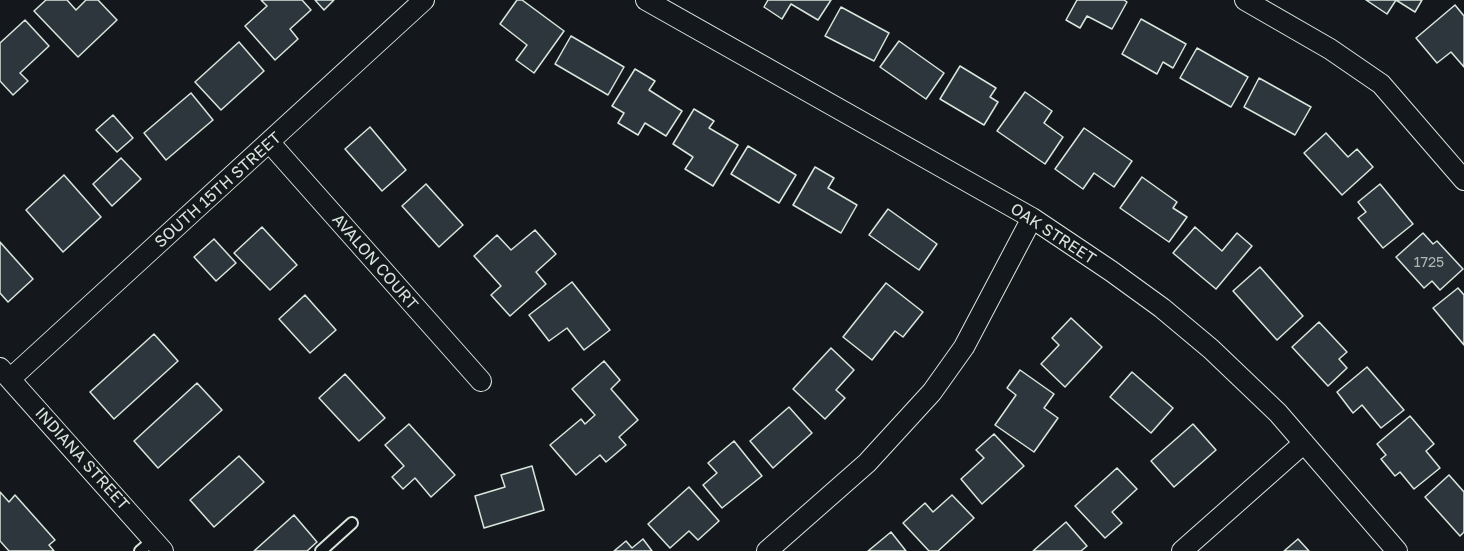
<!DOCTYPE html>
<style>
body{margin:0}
canvas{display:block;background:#14181c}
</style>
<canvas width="1464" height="551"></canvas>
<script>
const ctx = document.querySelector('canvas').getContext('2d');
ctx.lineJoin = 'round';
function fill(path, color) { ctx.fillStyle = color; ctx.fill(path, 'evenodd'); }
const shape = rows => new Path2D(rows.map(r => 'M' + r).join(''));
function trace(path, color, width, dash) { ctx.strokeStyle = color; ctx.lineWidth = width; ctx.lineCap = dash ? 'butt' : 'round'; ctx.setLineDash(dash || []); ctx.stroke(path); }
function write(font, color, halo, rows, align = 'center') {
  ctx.font = font + ' "Golos Text",sans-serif'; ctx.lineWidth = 4.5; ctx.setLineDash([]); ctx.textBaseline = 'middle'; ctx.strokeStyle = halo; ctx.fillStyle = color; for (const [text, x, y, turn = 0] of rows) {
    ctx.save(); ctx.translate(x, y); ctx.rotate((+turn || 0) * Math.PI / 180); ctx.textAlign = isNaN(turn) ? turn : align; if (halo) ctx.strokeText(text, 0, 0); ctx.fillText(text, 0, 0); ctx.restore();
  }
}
const building = shape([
 [46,0,67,0,76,10,86,0,98,0,117,20,78,57,34,11,46,0],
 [261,0,302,0,311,10,290,29,298,39,275,60,245,26,267,6,261,0],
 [315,0,334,0,324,10,315,0],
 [517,0,522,0,564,31,534,73,516,60,527,45,500,24,517,0],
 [768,0,831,0,818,20,791,4,782,19,764,7,768,0],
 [1077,0,1124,0,1127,2,1112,29,1087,16,1080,28,1066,20,1077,0],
 [1366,0,1422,0,1415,12,1396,0,1387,14,1366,0],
 [1455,5,1464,16,1464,67,1451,52,1437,63,1416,38,1455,5],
 [841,7,889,33,874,61,825,36,841,7],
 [1141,19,1186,44,1173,68,1163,62,1157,74,1122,54,1141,19],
 [25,20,49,46,20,73,28,81,13,95,0,81,0,43,25,20],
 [571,36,624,67,608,95,555,64,571,36],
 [899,41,944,73,926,99,880,67,899,41],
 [239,42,264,71,221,110,195,82,239,42],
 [1197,48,1248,77,1231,107,1180,78,1197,48],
 [960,66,996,88,990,97,998,102,984,125,940,99,960,66],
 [635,69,655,81,649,90,682,111,666,136,645,123,638,135,618,123,624,113,612,106,635,69],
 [1259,78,1311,107,1295,135,1244,107,1259,78],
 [1025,92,1052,111,1044,123,1063,137,1045,164,997,131,1025,92],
 [191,93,213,120,166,160,144,133,191,93],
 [694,109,714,121,709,128,738,145,713,186,685,169,693,157,673,144,694,109],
 [113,115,133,138,117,152,96,130,113,115],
 [370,127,406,170,382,191,345,149,370,127],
 [1084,128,1132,161,1114,187,1094,173,1083,189,1055,169,1084,128],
 [1326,133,1348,157,1357,149,1373,167,1342,195,1304,153,1326,133],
 [748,146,796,175,779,203,731,174,748,146],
 [121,158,141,179,112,206,93,184,121,158],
 [815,167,834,178,828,188,857,205,841,233,793,205,815,167],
 [64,175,101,217,63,252,26,210,64,175],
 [1142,177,1177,202,1173,208,1187,217,1169,242,1120,208,1142,177],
 [426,184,463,225,439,247,402,206,426,184],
 [1380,184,1413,224,1383,248,1358,218,1366,212,1358,202,1380,184],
 [888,209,937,244,919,270,869,235,888,209],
 [262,227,297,265,270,290,234,253,262,227],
 [1195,227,1222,251,1237,233,1252,246,1216,289,1173,253,1195,227],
 [535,230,556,254,536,272,546,284,510,316,491,295,501,286,474,256,497,235,511,250,535,230],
 [1423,233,1433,244,1437,241,1463,269,1440,290,1432,281,1424,288,1396,257,1423,233],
 [214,239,236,263,216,281,194,257,214,239],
 [0,242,33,279,8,302,0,293,0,242],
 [1260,267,1303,316,1277,340,1233,291,1260,267],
 [572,282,610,330,584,350,567,328,549,341,529,315,572,282],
 [886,283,923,312,903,337,895,331,872,360,843,337,886,283],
 [1458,288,1464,295,1464,345,1433,308,1458,288],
 [305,295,336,330,310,353,279,319,305,295],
 [1071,318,1102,347,1065,387,1041,364,1059,345,1052,338,1071,318],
 [1319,322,1347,352,1339,359,1347,368,1328,386,1292,347,1319,322],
 [154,334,178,361,114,419,90,392,154,334],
 [831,348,854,370,836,390,845,398,825,419,793,389,831,348],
 [604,361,620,380,611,389,638,420,619,437,626,445,606,462,600,455,576,475,550,445,581,419,585,424,595,415,572,389,604,361],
 [1367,367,1404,410,1381,428,1362,405,1353,413,1337,392,1367,367],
 [1020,370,1054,394,1044,408,1058,418,1034,452,995,425,1016,395,1007,388,1020,370],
 [1132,372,1173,408,1151,433,1110,397,1132,372],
 [345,374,385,418,359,441,319,398,345,374],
 [197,383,222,410,158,468,134,441,197,383],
 [789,407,812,433,773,468,750,441,789,407],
 [1410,416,1434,444,1426,451,1440,468,1414,489,1400,472,1395,476,1381,459,1386,455,1377,444,1410,416],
 [409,424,455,475,431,497,415,478,403,489,392,477,404,466,385,445,409,424],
 [1193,424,1216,450,1174,487,1151,461,1193,424],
 [994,434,1024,466,982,504,961,479,984,458,976,450,994,434],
 [734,441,762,476,722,508,703,485,717,473,708,463,734,441],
 [239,456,264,482,214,527,190,500,239,456],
 [532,466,544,510,484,528,475,496,505,487,501,475,532,466],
 [1117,468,1137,489,1112,512,1122,523,1105,538,1075,506,1117,468],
 [1449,475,1464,492,1464,532,1460,536,1425,497,1449,475],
 [689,487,719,521,698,540,689,531,670,548,648,524,689,487],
 [0,492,9,502,15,495,55,540,49,545,54,551,9,551,0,541,0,492],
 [952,495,974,518,938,551,929,551,903,523,925,503,933,512,952,495],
 [294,515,317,542,307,551,254,551,294,515],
 [1066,522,1087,546,1081,551,1033,551,1066,522],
 [891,532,906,551,868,551,891,532],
 [643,539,652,551,614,551,626,541,632,548,643,539],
 [1298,539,1309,551,1284,551,1298,539]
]);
fill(building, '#2c363c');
trace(building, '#d8e6dc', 1.5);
const lane = shape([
 [140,551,153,540],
 [321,551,352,523]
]);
const street = shape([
 [646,0,1032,218,1111,271,1162,308,1211,349,1278,413,1397,551],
 [1245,0,1330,49,1381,84,1464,180],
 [270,143,481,381],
 [0,368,163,551],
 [10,379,424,0],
 [767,551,867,463,932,392,964,347,1032,218],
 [1182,551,1304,443]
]);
trace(lane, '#d8e6dc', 14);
trace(street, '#d8e6dc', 22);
trace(lane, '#14181c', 10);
trace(street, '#14181c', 20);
write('14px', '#adbab4', null, [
 ["1725",1429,263]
]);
write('16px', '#d8e6dc', '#14181c', [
 ["SOUTH 15TH STREET",218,190,-42],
 ["OAK STREET",1053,234,33],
 ["AVALON COURT",375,262,49],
 ["INDIANA STREET",82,459,48]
]);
</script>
